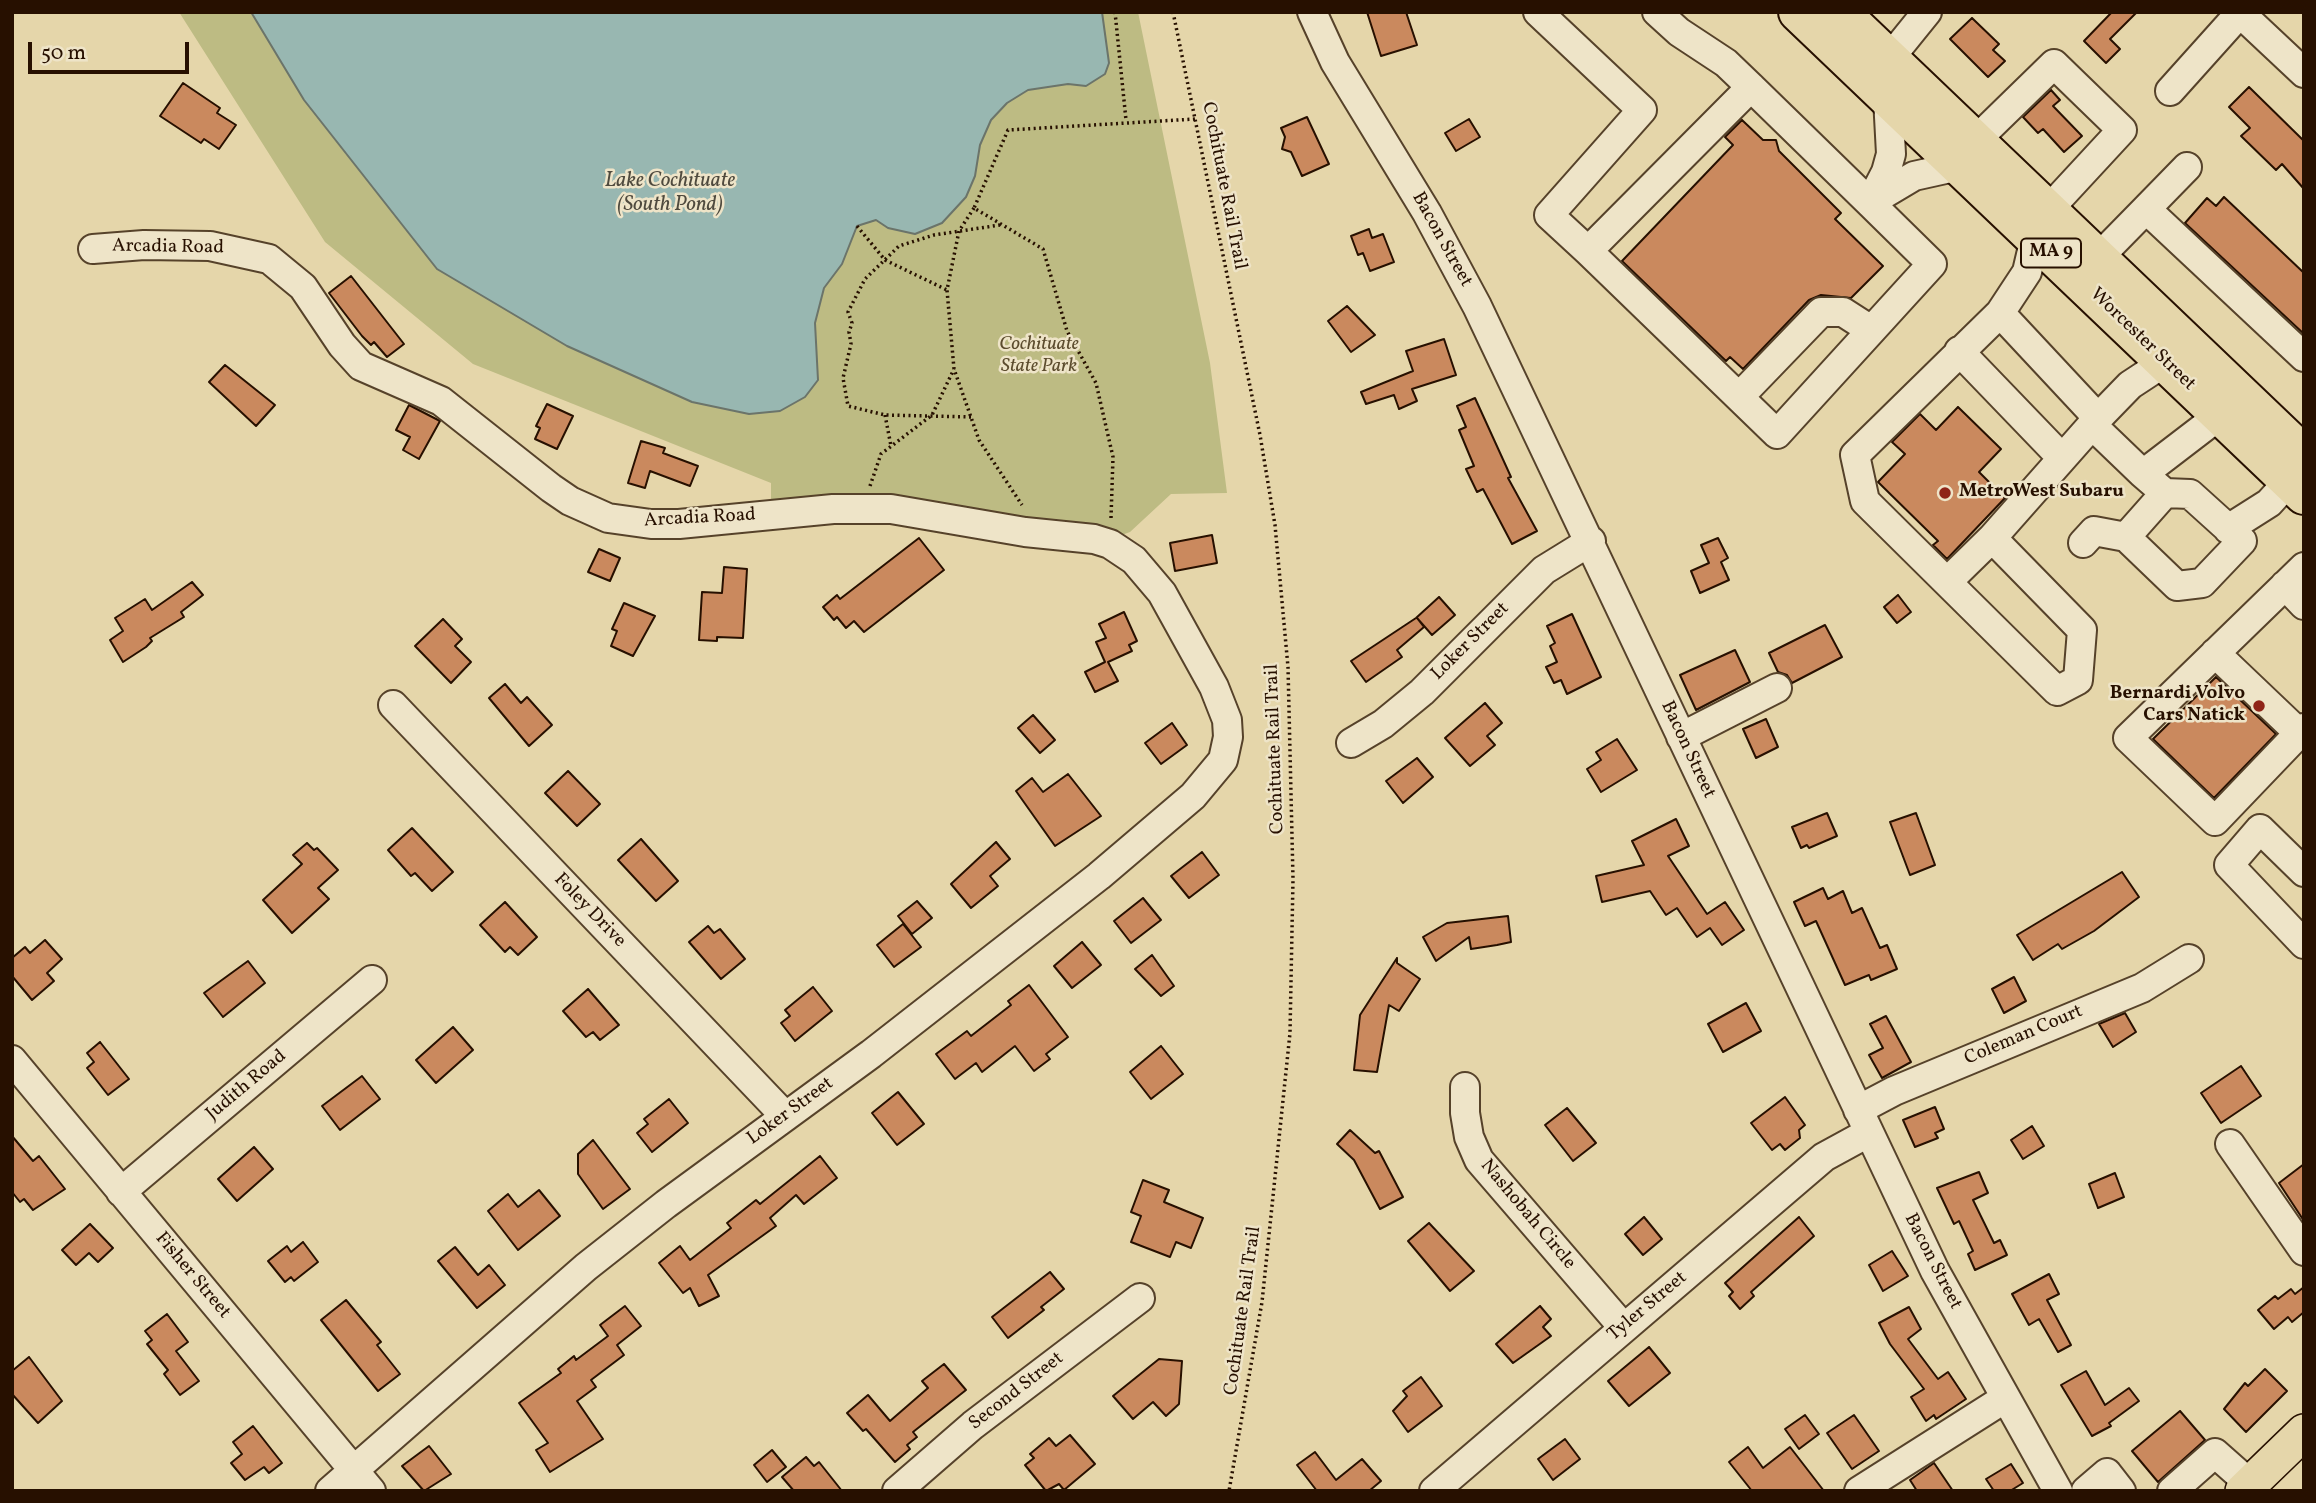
<!DOCTYPE html>
<style>
body{margin:0}
#map{position:relative;width:2316px;height:1503px;overflow:hidden;background:#e5d6aa;font-family:Vollkorn,serif}
canvas{display:block}
.frame{position:absolute;inset:0;border:14px solid #271000;pointer-events:none}
.scale{position:absolute;left:28px;top:42px;width:161px;height:32px;box-sizing:border-box;border:4px solid #271000;border-top:0;padding-left:9px;font-size:21px;line-height:24px;white-space:nowrap;color:#271000;-webkit-text-stroke:5px #eee4c8;paint-order:stroke}
</style>
<div id="map">
<canvas width="2316" height="1503"></canvas>
<div class="frame"></div>
<div class="scale">50 m</div>
</div>
<script>
const ctx = document.querySelector('canvas').getContext('2d');
ctx.lineJoin = 'round';
function fill(path, color) { ctx.fillStyle = color; ctx.fill(path, 'evenodd'); }
const shape = rows => new Path2D(rows.map(r => 'M' + r).join(''));
function trace(path, color, width, dash) { ctx.strokeStyle = color; ctx.lineWidth = width; ctx.lineCap = dash ? 'butt' : 'round'; ctx.setLineDash(dash || []); ctx.stroke(path); }
function write(font, color, halo, rows, align = 'center') {
  ctx.font = font + ' Vollkorn,serif'; ctx.lineWidth = 5; ctx.setLineDash([]); ctx.textBaseline = 'middle'; ctx.strokeStyle = halo; ctx.fillStyle = color; for (const [text, x, y, turn = 0] of rows) {
    ctx.save(); ctx.translate(x, y); ctx.rotate((+turn || 0) * Math.PI / 180); ctx.textAlign = isNaN(turn) ? turn : align; if (halo) ctx.strokeText(text, 0, 0); ctx.fillText(text, 0, 0); ctx.restore();
  }
}
fill(shape([
 [179,12,251,12,304,100,437,269,567,346,692,402,818,380,815,323,824,288,842,264,857,226,876,220,888,228,975,176,980,145,991,120,1007,103,1028,90,1068,84,1086,86,1109,63,1102,12,1138,12,1210,363,1227,493,1171,494,1130,532,1119,536,771,504,771,483,473,364,325,242]
]), '#bdbb83');
const water = shape([
 [251,12,1102,12,1109,63,1105,74,1086,86,1068,84,1028,90,1007,103,991,120,980,145,975,176,966,197,942,223,915,234,888,228,876,220,857,226,842,264,824,288,815,323,818,380,805,397,780,411,749,414,692,402,567,346,437,269,304,100,251,12]
]);
fill(water, '#98b7b1');
trace(water, '#6b746a', 2);
const building = shape([
 [1367,12,1406,12,1417,45,1381,56,1367,12],
 [2112,12,2137,12,2110,39,2120,49,2106,63,2084,41,2112,12],
 [1972,18,1999,44,1993,50,2005,61,1988,77,1950,39,1972,18],
 [183,83,220,108,217,113,236,125,219,149,204,139,201,143,160,116,183,83],
 [2249,87,2304,141,2304,189,2282,164,2276,170,2241,136,2250,128,2229,107,2249,87],
 [2051,90,2060,100,2053,106,2082,136,2064,152,2043,129,2038,133,2023,117,2051,90],
 [1307,117,1329,164,1302,176,1291,152,1282,149,1285,137,1281,128,1307,117],
 [1469,119,1480,137,1456,151,1445,133,1469,119],
 [1742,120,1763,140,1776,140,1779,151,1841,213,1835,219,1883,266,1851,298,1821,295,1809,300,1743,369,1730,357,1726,361,1622,261,1733,145,1725,137,1742,120],
 [2224,197,2304,273,2304,334,2185,223,2207,198,2216,206,2224,197],
 [1369,229,1372,238,1383,234,1394,262,1370,271,1363,253,1358,255,1351,236,1369,229],
 [351,276,404,344,387,357,374,342,371,345,362,336,329,293,351,276],
 [1347,306,1375,335,1351,352,1328,321,1347,306],
 [1444,339,1456,375,1412,389,1417,401,1399,409,1394,395,1366,404,1361,392,1413,371,1406,351,1444,339],
 [225,365,275,405,256,426,209,382,225,365],
 [1475,398,1511,477,1508,478,1537,531,1512,544,1483,489,1477,492,1466,469,1474,466,1459,430,1466,427,1457,406,1475,398],
 [547,404,573,416,557,449,535,439,540,428,536,426,547,404],
 [409,405,440,421,419,459,403,450,410,437,396,430,409,405],
 [1958,407,2001,449,1979,472,2005,498,1947,559,1933,545,1938,541,1878,482,1905,454,1892,442,1920,414,1936,430,1958,407],
 [641,441,665,448,663,453,698,466,690,486,650,471,645,488,628,483,641,441],
 [1212,535,1217,563,1175,571,1170,543,1212,535],
 [919,538,944,570,864,632,854,621,846,628,837,617,834,620,823,607,837,595,840,599,919,538],
 [1718,538,1728,558,1721,562,1729,580,1700,593,1691,571,1709,563,1701,545,1718,538],
 [599,549,620,558,610,581,588,572,599,549],
 [724,567,747,569,743,638,717,637,717,641,699,640,702,592,722,593,724,567],
 [192,582,203,595,181,612,184,617,150,638,152,641,146,647,123,662,110,640,123,631,115,618,145,599,152,610,192,582],
 [1898,595,1911,612,1897,623,1884,607,1898,595],
 [1439,597,1455,615,1432,635,1417,618,1424,627,1397,650,1402,657,1366,682,1351,661,1416,618,1439,597],
 [624,603,655,616,633,656,611,646,617,631,612,629,624,603],
 [1124,612,1137,641,1129,645,1132,651,1108,662,1118,681,1095,692,1085,672,1105,662,1096,642,1106,638,1099,624,1124,612],
 [1572,614,1601,677,1567,694,1561,680,1554,683,1546,667,1557,662,1550,646,1555,643,1547,626,1572,614],
 [443,619,462,639,455,646,471,662,451,683,415,646,443,619],
 [1825,625,1842,657,1792,683,1787,675,1778,672,1769,653,1825,625],
 [1735,650,1750,682,1696,710,1680,675,1735,650],
 [2216,677,2276,734,2214,798,2153,739,2216,677],
 [505,684,521,703,527,697,552,725,529,746,489,698,505,684],
 [1485,703,1502,723,1487,736,1495,745,1470,766,1445,738,1485,703],
 [1033,715,1055,740,1040,753,1018,728,1033,715],
 [1766,719,1778,747,1756,758,1743,729,1766,719],
 [1172,723,1187,745,1161,764,1145,743,1172,723],
 [1617,739,1637,770,1601,792,1587,769,1601,760,1596,752,1617,739],
 [1417,758,1433,777,1403,803,1386,781,1417,758],
 [568,771,600,804,577,826,545,793,568,771],
 [1068,774,1101,816,1055,846,1016,791,1032,778,1043,792,1068,774],
 [1827,813,1837,836,1809,848,1807,845,1801,848,1792,827,1827,813],
 [1916,813,1935,865,1910,875,1890,822,1916,813],
 [1676,819,1689,846,1668,856,1707,914,1725,902,1744,930,1722,945,1710,928,1697,937,1677,908,1666,915,1650,891,1602,902,1596,876,1644,865,1632,841,1676,819],
 [412,828,453,872,432,891,415,873,411,876,388,850,412,828],
 [641,839,678,881,656,901,618,860,641,839],
 [996,842,1010,859,990,876,998,886,971,908,951,884,996,842],
 [307,843,314,850,317,848,338,870,318,888,329,899,292,933,263,900,302,864,293,855,307,843],
 [1202,852,1219,875,1189,898,1171,876,1202,852],
 [2122,872,2139,897,2094,931,2062,949,2058,944,2033,960,2017,935,2122,872],
 [1823,888,1828,899,1843,891,1852,913,1862,908,1880,948,1887,945,1897,969,1871,980,1869,975,1845,985,1816,921,1805,926,1794,902,1823,888],
 [1143,898,1161,920,1131,943,1114,921,1143,898],
 [917,901,932,918,912,934,898,916,917,901],
 [505,902,537,937,518,955,510,947,505,952,480,925,505,902],
 [1508,916,1511,942,1497,945,1471,949,1469,937,1436,961,1423,937,1447,923,1508,916],
 [903,924,921,947,894,967,877,945,903,924],
 [708,926,714,933,720,929,745,959,721,979,689,942,708,926],
 [45,940,62,959,47,973,54,981,32,1000,12,976,12,958,25,947,30,953,45,940],
 [1082,942,1101,965,1072,988,1054,966,1082,942],
 [1152,955,1174,986,1161,996,1135,969,1152,955],
 [1397,958,1397,963,1420,979,1399,1011,1389,1005,1377,1072,1354,1070,1360,1015,1397,958],
 [248,961,265,983,223,1017,204,993,248,961],
 [2014,977,2026,1001,2004,1013,1992,989,2014,977],
 [1029,985,1068,1037,1046,1054,1050,1059,1034,1071,1015,1046,982,1072,976,1063,955,1079,936,1054,967,1031,971,1036,1011,1005,1008,1001,1029,985],
 [813,987,832,1011,795,1041,781,1023,790,1016,785,1010,813,987],
 [588,989,619,1025,600,1040,593,1032,586,1037,563,1011,588,989],
 [1746,1003,1761,1031,1723,1052,1708,1024,1746,1003],
 [2125,1013,2136,1032,2113,1047,2099,1024,2125,1013],
 [1886,1016,1911,1062,1882,1078,1869,1055,1883,1048,1870,1024,1886,1016],
 [453,1027,473,1050,436,1083,416,1060,453,1027],
 [100,1042,129,1079,108,1095,87,1068,94,1062,87,1053,100,1042],
 [1161,1046,1183,1074,1151,1099,1130,1072,1161,1046],
 [2241,1066,2261,1096,2221,1123,2201,1093,2241,1066],
 [362,1076,380,1099,340,1130,322,1106,362,1076],
 [898,1092,924,1124,897,1145,872,1113,898,1092],
 [1785,1097,1805,1125,1799,1130,1800,1138,1785,1150,1780,1144,1772,1150,1751,1123,1785,1097],
 [669,1099,688,1123,652,1152,637,1133,648,1124,644,1119,669,1099],
 [1935,1107,1944,1129,1935,1133,1938,1138,1915,1147,1903,1120,1935,1107],
 [1567,1108,1596,1143,1573,1161,1545,1125,1567,1108],
 [2032,1126,2044,1146,2023,1159,2011,1140,2032,1126],
 [1350,1130,1375,1153,1379,1151,1403,1197,1380,1209,1354,1160,1337,1144,1350,1130],
 [12,1136,33,1161,39,1156,65,1189,33,1210,24,1199,20,1202,12,1192,12,1136],
 [593,1140,630,1189,603,1209,578,1174,578,1154,593,1140],
 [254,1147,273,1169,237,1201,218,1179,254,1147],
 [820,1156,837,1178,804,1204,796,1195,770,1218,776,1226,708,1275,719,1296,699,1306,690,1288,683,1293,659,1263,680,1246,690,1260,731,1228,727,1223,756,1200,760,1204,820,1156],
 [2304,1164,2304,1221,2279,1183,2304,1164],
 [1979,1172,1988,1193,1973,1200,1994,1243,2000,1240,2007,1255,1975,1270,1968,1254,1973,1251,1959,1221,1954,1224,1937,1188,1979,1172],
 [2115,1173,2124,1197,2098,1208,2089,1184,2115,1173],
 [1143,1180,1169,1190,1164,1202,1203,1218,1191,1248,1176,1242,1170,1257,1131,1242,1141,1216,1131,1212,1143,1180],
 [539,1190,560,1216,518,1250,488,1211,508,1194,518,1207,539,1190],
 [1644,1217,1662,1239,1643,1255,1625,1234,1644,1217],
 [1799,1217,1814,1236,1751,1292,1754,1296,1740,1309,1729,1296,1733,1292,1725,1283,1799,1217],
 [1429,1223,1474,1271,1450,1291,1408,1241,1429,1223],
 [90,1224,113,1248,98,1262,89,1253,76,1265,62,1250,90,1224],
 [303,1242,318,1262,294,1281,291,1277,285,1282,268,1261,287,1246,291,1252,303,1242],
 [455,1247,478,1275,489,1265,505,1285,477,1308,438,1261,455,1247],
 [1892,1251,1908,1276,1883,1291,1869,1265,1892,1251],
 [1050,1272,1064,1289,1041,1307,1044,1310,1008,1338,992,1317,1050,1272],
 [2049,1274,2059,1294,2047,1300,2071,1345,2058,1352,2039,1319,2029,1325,2012,1294,2049,1274],
 [2304,1287,2304,1312,2292,1322,2288,1317,2274,1329,2258,1310,2275,1296,2278,1299,2291,1289,2295,1294,2304,1287],
 [346,1300,381,1342,377,1345,400,1374,378,1391,321,1320,346,1300],
 [625,1306,641,1326,617,1345,624,1355,591,1380,596,1387,577,1401,603,1439,550,1472,536,1450,548,1443,519,1403,561,1373,558,1369,574,1356,576,1360,608,1336,600,1325,625,1306],
 [1540,1306,1551,1319,1543,1327,1551,1336,1513,1363,1496,1344,1540,1306],
 [1909,1307,1921,1329,1908,1339,1938,1379,1948,1372,1966,1399,1936,1419,1934,1415,1926,1421,1911,1397,1924,1389,1890,1344,1879,1323,1909,1307],
 [167,1314,188,1342,176,1351,199,1381,180,1395,164,1374,168,1370,147,1344,152,1340,145,1331,167,1314],
 [1649,1347,1670,1373,1629,1406,1608,1381,1649,1347],
 [29,1357,62,1401,38,1423,12,1394,12,1371,29,1357],
 [1159,1359,1182,1361,1179,1404,1166,1416,1153,1402,1133,1419,1113,1396,1159,1359],
 [944,1364,966,1390,913,1432,917,1437,907,1445,910,1449,895,1462,866,1429,863,1431,847,1413,868,1395,890,1421,928,1388,922,1381,944,1364],
 [2265,1369,2287,1391,2246,1432,2224,1409,2245,1383,2248,1386,2265,1369],
 [2086,1371,2105,1405,2129,1388,2139,1401,2109,1423,2111,1426,2092,1436,2061,1385,2086,1371],
 [1421,1377,1442,1406,1408,1432,1393,1411,1407,1396,1403,1391,1421,1377],
 [2180,1411,2205,1440,2158,1482,2132,1451,2180,1411],
 [1805,1415,1819,1434,1799,1449,1785,1429,1805,1415],
 [1854,1415,1879,1451,1852,1469,1827,1433,1854,1415],
 [253,1426,282,1463,269,1473,264,1467,245,1480,231,1463,242,1454,233,1442,253,1426],
 [1070,1435,1095,1464,1064,1490,1059,1484,1046,1491,1025,1465,1034,1458,1030,1454,1049,1438,1056,1446,1070,1435],
 [1565,1439,1580,1459,1553,1480,1538,1459,1565,1439],
 [429,1446,451,1474,424,1491,402,1466,429,1446],
 [1748,1447,1763,1468,1790,1447,1824,1491,1752,1491,1729,1462,1748,1447],
 [772,1450,786,1467,767,1482,754,1465,772,1450],
 [1315,1452,1336,1480,1362,1459,1381,1481,1369,1491,1317,1491,1297,1465,1315,1452],
 [806,1457,814,1466,819,1462,842,1491,794,1491,782,1477,806,1457],
 [1934,1463,1953,1491,1917,1491,1910,1480,1934,1463],
 [2011,1464,2023,1483,2010,1491,1994,1491,1986,1479,2011,1464]
]);
fill(building, '#ca895e');
trace(building, '#271000', 2);
const minor = shape([
 [1312,12,1335,62,1427,213,1477,306,1935,1271,2058,1491],
 [1538,12,1642,110,1549,215,1588,251],
 [1657,12,1679,32,1726,63,1751,87,1870,203,1932,264,1777,434,1588,251,1751,87],
 [2239,12,2304,73],
 [1889,59,1927,12],
 [2170,91,2240,13],
 [1975,141,2054,64,2122,130,2048,210],
 [1872,201,1914,176,1959,166],
 [1870,203,1886,172,1891,154,1888,98],
 [2146,209,2187,167],
 [2035,238,2027,272,2000,313,1855,455,1865,501,2057,691,2078,680,2082,630,1992,538,2098,418,2130,385,2165,362],
 [93,249,144,245,210,246,269,259,303,287,342,345,361,366,441,401,551,488,570,501,608,518,651,524,679,524,833,509,891,509,1025,532,1094,539,1110,544,1134,560,1162,593,1214,687,1227,720,1228,737,1223,760,1193,796,1099,876,871,1054,666,1204,586,1267,330,1491],
 [2098,258,2146,209,2304,357],
 [2000,313,2098,418],
 [1959,351,2062,458],
 [1740,396,1821,312,1843,312,1871,330],
 [2092,425,2143,474,2220,415],
 [2143,474,2165,493,2190,494,2242,541,2202,583,2177,586,2126,537,2165,493],
 [2228,529,2269,503,2289,481],
 [2083,543,2094,531,2126,537],
 [2304,567,2128,738,2215,821,2304,728],
 [1947,582,1992,538],
 [2285,585,2304,605],
 [2215,653,2299,733],
 [393,705,785,1116],
 [1681,737,1777,688],
 [1351,743,1383,724,1422,692,1544,570,1591,541],
 [2304,872,2260,829,2229,865,2304,944],
 [12,1060,371,1491],
 [1465,1087,1465,1113,1469,1137,1479,1160,1623,1327],
 [1858,1110,1894,1091,2142,988,2189,959],
 [2230,1144,2304,1251],
 [121,1192,372,980],
 [897,1491,973,1425,1140,1298],
 [1434,1491,1824,1157,1868,1133],
 [1859,1491,2004,1399],
 [2086,1491,2107,1473,2121,1491],
 [2172,1491,2215,1453,2250,1484]
]);
const major = shape([
 [2243,1491,2304,1432]
]);
const highway = shape([
 [1798,12,2304,495],
 [1840,12,2304,455]
]);
trace(minor, '#56422a', 32);
trace(major, '#271000', 38);
trace(highway, '#271000', 42);
trace(shape([
 [1115,12,1126,120],
 [1173,12,1260,435,1275,525,1288,667,1293,879,1290,1033,1262,1302,1229,1491],
 [974,208,959,231,947,290,954,369,979,440,1022,505],
 [857,226,885,260,947,290],
 [885,415,891,446],
 [971,417,885,415,848,406,843,378,851,344,849,332,852,323,848,312,865,279,899,246,934,235,1000,225],
 [870,486,881,454,932,415,954,369],
 [1111,518,1113,457,1096,383,1067,331,1043,249,974,208,1008,130,1195,119]
]), '#271000', 3.5, [2, 3.5]);
trace(minor, '#eee4c8', 28);
trace(major, '#e5d6aa', 35);
trace(highway, '#e5d6aa', 38);
for (const [x, y, r, color] of [
 [1945,493,7,"#8f2418"],
 [2259,706,7,"#8f2418"]
]) { const dot = new Path2D(); dot.arc(x, y, r, 0, 2 * Math.PI); ctx.fillStyle = color; ctx.fill(dot); trace(dot, '#eee4c8', 2.5); }
for (const [x, y, w] of [
 [2051,253,60]
]) { const box = new Path2D(); box.roundRect(x - w / 2, y - 14.5, w, 29, 5); ctx.fillStyle = '#eee4c8'; ctx.fill(box); trace(box, '#271000', 2); }
write('bold 18px', '#271000', null, [
 ["MA 9",2051,253]
]);
write('19px', '#271000', '#eee4c8', [
 ["Cochituate Rail Trail",1223,186,79],
 ["Bacon Street",1441,240,61],
 ["Arcadia Road",168,248,1],
 ["Worcester Street",2142,340,44],
 ["Arcadia Road",700,519,-3],
 ["Loker Street",1471,642,-45],
 ["Cochituate Rail Trail",1276,749,-92],
 ["Bacon Street",1687,750,65],
 ["Foley Drive",589,911,46],
 ["Coleman Court",2024,1036,-23],
 ["Judith Road",247,1086,-40],
 ["Loker Street",791,1112,-36],
 ["Nashobah Circle",1527,1215,50],
 ["Bacon Street",1932,1262,63],
 ["Fisher Street",192,1276,50],
 ["Tyler Street",1648,1307,-40],
 ["Cochituate Rail Trail",1244,1311,-82],
 ["Second Street",1017,1392,-38]
]);
write('italic 19px', '#5c4c2e', '#eee4c8', [
 ["Cochituate",1039,346],
 ["State Park",1039,368]
]);
write('bold 19px', '#271000', '#eee4c8', [
 ["MetroWest Subaru",1959,493],
 ["Bernardi Volvo",2245,695,"right"],
 ["Cars Natick",2245,717,"right"]
], 'left');
write('italic 21px', '#4f4a3e', '#eee4c8', [
 ["Lake Cochituate",670,182],
 ["(South Pond)",670,206]
]);
</script>
